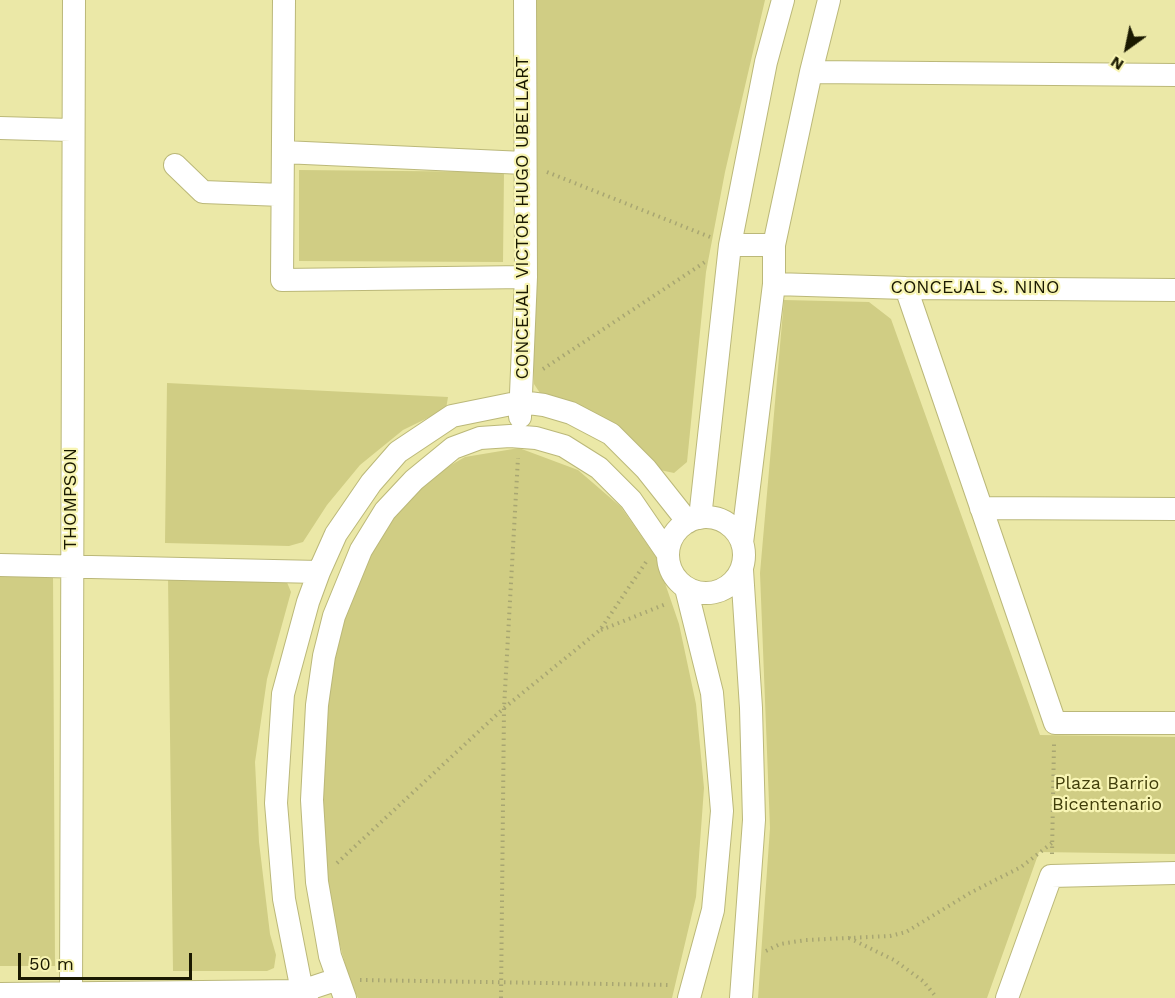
<!DOCTYPE html>
<style>
body{margin:0}
#map{position:relative;width:1175px;height:998px;overflow:hidden;background:#ebe8a7;font-family:"Work Sans",sans-serif}
canvas{display:block}
.north{position:absolute;left:1097px;top:18px;width:60px;height:60px;-webkit-text-stroke:4px #f8f5b4;paint-order:stroke;rotate:213deg;font-size:16px;font-weight:700;line-height:24px;text-align:center;color:#1a1901}
.north::after{content:'';display:block;margin:auto;width:21px;height:27px;background:#1a1901;clip-path:polygon(50% 0,100% 100%,50% 72%,0 100%)}
.scale{position:absolute;left:18px;top:953px;width:174px;height:27px;box-sizing:border-box;border:3px solid #1a1901;border-top:0;padding-left:8px;font-size:18px;line-height:21px;white-space:nowrap;color:#1a1901;-webkit-text-stroke:4px #f8f5b4;paint-order:stroke}
</style>
<div id="map">
<canvas width="1175" height="998"></canvas>
<div class="north">N</div>
<div class="scale">50 m</div>
</div>
<script>
const ctx = document.querySelector('canvas').getContext('2d');
ctx.lineJoin = 'round';
function fill(path, color) { ctx.fillStyle = color; ctx.fill(path, 'evenodd'); }
const shape = rows => new Path2D(rows.map(r => 'M' + r).join(''));
function trace(path, color, width, dash) { ctx.strokeStyle = color; ctx.lineWidth = width; ctx.lineCap = dash ? 'butt' : 'round'; ctx.setLineDash(dash || []); ctx.stroke(path); }
function write(font, color, halo, rows, align = 'center') {
  ctx.font = font + ' "Work Sans",sans-serif'; ctx.lineWidth = 4.5; ctx.setLineDash([]); ctx.textBaseline = 'middle'; ctx.strokeStyle = halo; ctx.fillStyle = color; for (const [text, x, y, turn = 0] of rows) {
    ctx.save(); ctx.translate(x, y); ctx.rotate((+turn || 0) * Math.PI / 180); ctx.textAlign = isNaN(turn) ? turn : align; if (halo) ctx.strokeText(text, 0, 0); ctx.fillText(text, 0, 0); ctx.restore();
  }
}
fill(shape([
 [534,0,765,0,725,172,706,272,687,462,674,473,660,470,575,405,540,393,534,384],
 [299,170,504,172,503,262,299,261],
 [784,300,869,302,891,319,1040,735,1175,737,1175,854,1039,852,987,998,758,998,770,828,760,573],
 [167,383,448,397,446,409,403,430,360,465,327,505,303,542,289,546,165,543],
 [519,448,578,470,621,507,656,557,679,624,696,704,704,788,696,897,672,998,358,998,350,983,335,926,326,876,321,802,323,741,335,642,360,573,391,519,430,477,465,457],
 [0,572,53,572,55,966,0,966],
 [168,577,286,580,291,592,267,679,255,762,259,842,270,934,276,955,274,968,267,971,173,971]
]), '#d0cd84');
const street = shape([
 [284,0,282,280,526,277],
 [811,72,1175,75],
 [0,128,71,130],
 [283,152,524,163],
 [175,165,203,192,282,195],
 [730,245,774,245],
 [774,284,906,288,1175,290],
 [906,288,1055,723,1175,723],
 [520,417,526,277,525,0],
 [981,508,1175,509],
 '668 555a38 38 0 1 1 76 0a38 38 0 1 1-76 0Z',
 [700,518,730,245,766,62,783,0],
 [742,543,774,284,774,245,811,72,829,0],
 [0,565,319,572],
 [686,588,712,693,722,811,713,910,689,998],
 [0,994,302,991,338,979],
 [71,998,74,0],
 [307,998,302,991,284,899,276,803,283,694,308,602,319,572,336,534,371,483,398,452,452,416,521,402,544,405,571,413,611,434,646,469,688,522],
 [345,998,330,956,317,882,312,800,317,705,324,656,334,616,361,550,385,511,414,480,453,448,480,438,510,436,536,438,564,446,599,468,631,500,668,554],
 [741,998,754,820,751,708,742,570],
 [1007,998,1051,876,1175,873]
]);
trace(street, '#bbb879', 24);
trace(shape([
 [547,172,710,237],
 [543,369,705,262],
 [601,630,666,604],
 [1052,854,1054,744],
 [337,863,504,708,600,630,646,562],
 [849,938,894,960,923,981,937,998],
 [766,951,780,944,806,940,890,936,906,932,970,893,1021,867,1052,843],
 [360,980,671,985],
 [501,998,504,708,518,458]
]), '#a8a672', 4, [1.5, 4.5]);
trace(street, '#fff', 22);
write('18px', '#1a1901', '#f8f5b4', [
 ["CONCEJAL VICTOR HUGO UBELLART",523,218,-90],
 ["CONCEJAL S. NINO",975,288],
 ["THOMPSON",71,499,-90]
]);
write('18px', '#413e0a', '#f8f5b4', [
 ["Plaza Barrio",1107,784],
 ["Bicentenario",1107,805]
]);
</script>
